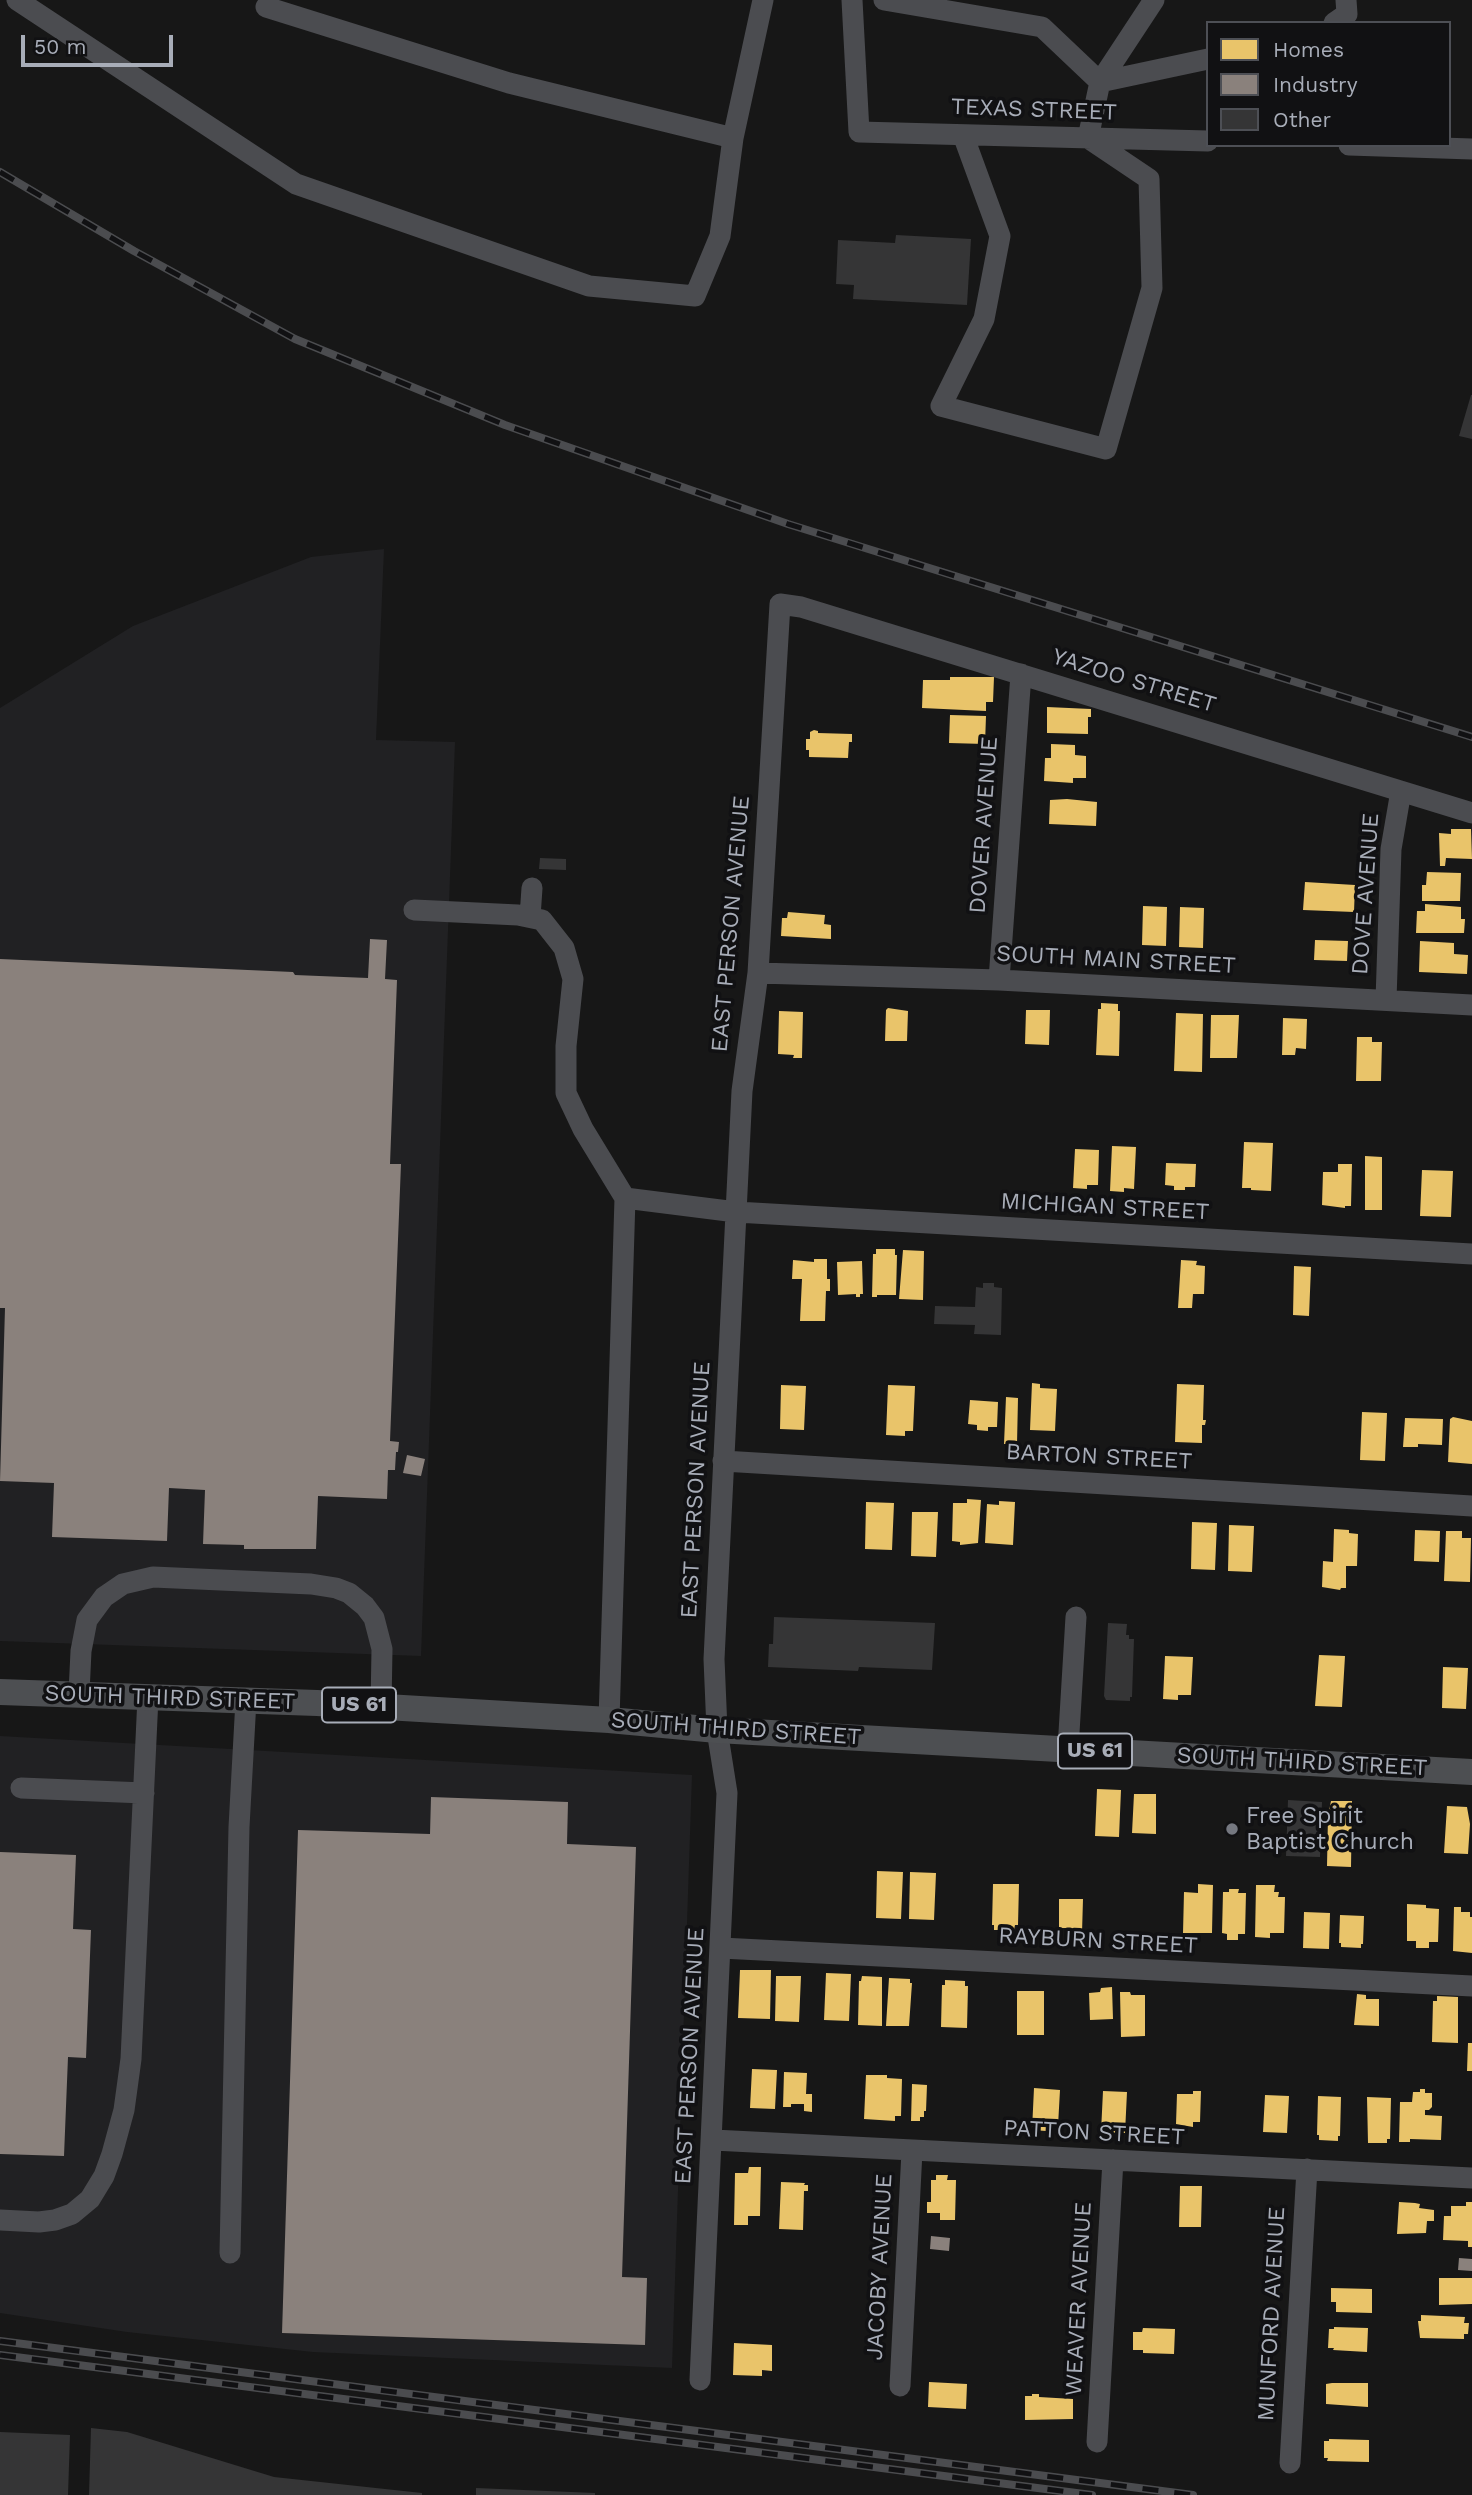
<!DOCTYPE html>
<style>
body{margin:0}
#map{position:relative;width:1472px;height:2495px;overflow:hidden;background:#171717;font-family:"Work Sans",sans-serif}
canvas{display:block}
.legend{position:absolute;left:1206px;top:21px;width:245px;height:126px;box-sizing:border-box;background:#111113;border:2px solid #4d4f55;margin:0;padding:9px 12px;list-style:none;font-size:21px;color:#a8adb8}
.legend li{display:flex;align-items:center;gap:14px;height:35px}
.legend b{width:35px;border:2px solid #4d4f55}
.scale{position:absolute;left:21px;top:35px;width:152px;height:32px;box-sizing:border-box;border:4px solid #a8adb8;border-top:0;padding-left:9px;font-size:21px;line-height:24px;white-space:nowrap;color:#a8adb8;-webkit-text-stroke:5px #111113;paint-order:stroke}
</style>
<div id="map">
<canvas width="1472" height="2495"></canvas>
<ul class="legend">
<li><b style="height:19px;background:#e9c46a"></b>Homes</li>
<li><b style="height:19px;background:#8a817c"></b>Industry</li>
<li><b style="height:19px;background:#353536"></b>Other</li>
</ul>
<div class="scale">50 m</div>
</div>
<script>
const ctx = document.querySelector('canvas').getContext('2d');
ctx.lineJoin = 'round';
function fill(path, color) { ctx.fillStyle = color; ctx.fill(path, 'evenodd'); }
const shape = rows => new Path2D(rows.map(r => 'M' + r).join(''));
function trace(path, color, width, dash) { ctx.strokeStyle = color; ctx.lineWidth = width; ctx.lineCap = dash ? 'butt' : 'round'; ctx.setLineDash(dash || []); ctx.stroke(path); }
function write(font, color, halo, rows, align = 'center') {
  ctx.font = font + ' "Work Sans",sans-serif'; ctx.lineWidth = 7; ctx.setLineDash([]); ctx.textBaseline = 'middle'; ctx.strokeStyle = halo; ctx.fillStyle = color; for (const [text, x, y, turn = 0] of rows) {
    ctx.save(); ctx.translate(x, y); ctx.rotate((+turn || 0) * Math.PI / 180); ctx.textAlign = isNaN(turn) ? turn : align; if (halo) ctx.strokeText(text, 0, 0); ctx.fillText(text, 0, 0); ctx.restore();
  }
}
fill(shape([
 [384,549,376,740,455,742,421,1656,0,1641,0,708,133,626,311,557],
 [0,1736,692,1775,672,2368,313,2352,127,2332,0,2313]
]), '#212123');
fill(shape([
 [950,677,994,677,993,702,986,702,986,711,922,708,923,680,950,680],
 [1047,707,1091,709,1091,717,1088,717,1088,734,1047,733],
 [950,715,986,716,985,744,949,743],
 [814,730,818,731,818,733,852,734,852,742,849,742,848,758,809,757,809,750,806,750,806,739,810,739,810,732],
 [1051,744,1075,745,1075,755,1086,756,1086,778,1073,778,1073,783,1044,781,1045,758,1051,758],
 [1067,799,1097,802,1096,826,1049,824,1050,800],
 [1451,829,1471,829,1472,859,1446,858,1445,866,1440,866,1439,833,1451,834],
 [1427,872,1461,873,1460,901,1422,901,1422,885,1426,885],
 [1305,882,1355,885,1354,912,1303,910],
 [1425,904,1461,907,1461,919,1465,919,1464,933,1416,933,1417,911,1425,911],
 [1143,906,1167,907,1166,946,1142,945],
 [1180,907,1204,908,1203,948,1179,947],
 [788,912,825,915,824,924,831,925,831,939,781,936,782,918,787,918],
 [1315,940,1348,941,1347,961,1314,960],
 [1420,941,1454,943,1454,954,1468,955,1467,974,1419,972],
 [1101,1003,1118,1004,1118,1011,1120,1011,1119,1056,1096,1055,1098,1009,1101,1009],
 [888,1008,908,1011,907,1041,885,1041,886,1010],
 [1026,1010,1050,1010,1049,1045,1025,1044],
 [779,1011,803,1012,802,1058,793,1058,794,1055,778,1054],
 [1176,1013,1203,1014,1202,1072,1174,1071],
 [1211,1015,1239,1015,1237,1058,1210,1058],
 [1283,1018,1307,1019,1306,1049,1296,1048,1295,1055,1282,1055],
 [1357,1037,1372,1037,1372,1042,1382,1042,1381,1081,1356,1081],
 [1244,1142,1273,1143,1271,1191,1251,1190,1251,1188,1242,1188],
 [1112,1146,1136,1147,1134,1189,1124,1188,1124,1192,1110,1191],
 [1075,1149,1099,1150,1098,1185,1087,1185,1087,1189,1073,1188],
 [1365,1156,1382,1157,1382,1210,1365,1210],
 [1166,1163,1196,1164,1195,1187,1185,1187,1185,1190,1174,1190,1174,1186,1165,1185],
 [1338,1164,1352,1164,1351,1206,1345,1206,1345,1208,1322,1205,1323,1172,1338,1172],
 [1422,1170,1453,1171,1451,1217,1420,1216],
 [876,1249,895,1249,895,1255,897,1255,896,1295,877,1295,877,1297,872,1297,873,1254,876,1254],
 [903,1250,924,1251,923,1300,899,1299],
 [814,1259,827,1259,827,1279,830,1279,830,1291,826,1291,825,1321,800,1321,802,1279,792,1279,793,1260,814,1262],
 [1181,1260,1197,1261,1196,1265,1205,1266,1204,1294,1193,1294,1192,1308,1178,1308],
 [862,1261,863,1294,860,1294,860,1297,856,1297,856,1294,838,1295,837,1262],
 [1294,1266,1311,1267,1309,1316,1293,1315],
 [1032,1383,1040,1384,1040,1388,1057,1389,1055,1431,1030,1430],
 [1177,1384,1204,1385,1203,1420,1206,1420,1205,1425,1202,1425,1202,1443,1175,1442],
 [781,1385,806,1386,804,1430,780,1429],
 [888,1385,915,1386,913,1431,905,1431,905,1436,886,1435],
 [1006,1397,1018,1398,1017,1444,1004,1444],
 [970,1400,998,1402,997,1427,988,1427,988,1431,977,1430,977,1425,968,1424],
 [1362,1412,1387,1413,1385,1461,1360,1460],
 [1453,1417,1472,1421,1472,1464,1448,1462,1450,1419],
 [1405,1418,1443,1419,1442,1445,1418,1444,1418,1447,1403,1447],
 [967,1499,981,1500,978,1543,960,1545,960,1542,952,1541,953,1503,967,1503],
 [999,1501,1015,1502,1013,1545,985,1543,987,1504,999,1505],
 [866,1502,894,1503,892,1550,865,1549],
 [912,1512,938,1512,936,1557,911,1556],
 [1192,1522,1217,1523,1215,1570,1191,1569],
 [1229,1525,1254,1526,1252,1572,1228,1571],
 [1334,1529,1349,1530,1349,1533,1358,1534,1357,1566,1346,1566,1346,1588,1341,1588,1340,1590,1322,1587,1323,1561,1333,1562],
 [1415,1530,1440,1531,1439,1562,1414,1561],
 [1446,1531,1462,1531,1462,1538,1471,1538,1470,1582,1444,1581],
 [1319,1655,1345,1656,1342,1707,1315,1706],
 [1165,1656,1193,1657,1191,1695,1178,1695,1178,1700,1163,1699],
 [1443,1667,1468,1668,1466,1709,1442,1708],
 [1097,1789,1121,1790,1119,1837,1095,1836],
 [1134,1794,1156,1794,1156,1834,1132,1833],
 [1331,1801,1352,1801,1351,1867,1327,1866,1328,1816],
 [1447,1806,1467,1807,1470,1824,1468,1854,1444,1853],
 [877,1871,903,1872,901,1919,876,1918],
 [910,1872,936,1873,934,1920,909,1919],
 [993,1884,1019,1884,1018,1925,1015,1925,1014,1930,994,1930,994,1925,992,1925],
 [1198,1884,1213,1885,1212,1933,1183,1933,1184,1892,1198,1893],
 [1256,1885,1275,1885,1274,1892,1279,1892,1278,1897,1285,1897,1284,1933,1270,1933,1270,1938,1255,1937],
 [1229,1889,1239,1889,1238,1893,1246,1893,1245,1934,1238,1934,1238,1940,1227,1940,1227,1934,1222,1933,1223,1892,1229,1892],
 [1059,1899,1083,1899,1082,1933,1069,1932,1069,1928,1059,1928],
 [1407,1904,1426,1905,1426,1908,1439,1909,1438,1942,1429,1942,1429,1948,1416,1948,1416,1941,1407,1941],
 [1454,1907,1461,1907,1461,1912,1470,1912,1470,1917,1472,1917,1472,1953,1453,1951],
 [1304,1912,1330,1913,1329,1949,1303,1948],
 [1340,1915,1364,1916,1363,1944,1361,1944,1361,1948,1341,1947,1341,1943,1339,1943],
 [740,1970,771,1970,770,2019,738,2018],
 [826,1973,851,1974,849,2021,824,2020],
 [776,1976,801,1976,799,2022,775,2021],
 [862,1976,882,1977,882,2026,858,2025,859,1981,861,1981],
 [889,1978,910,1979,910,1983,912,1983,909,2026,886,2026],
 [945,1980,965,1981,965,1986,968,1986,967,2028,941,2027,942,1985,945,1985],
 [1112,1987,1113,2019,1090,2020,1089,1993,1100,1992,1101,1988],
 [1017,1991,1044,1991,1044,2035,1017,2035],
 [1120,1992,1130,1992,1131,1995,1145,1995,1145,2036,1121,2037],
 [1357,1994,1366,1995,1366,1999,1379,1999,1379,2026,1354,2025],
 [1437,1996,1458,1997,1458,2043,1432,2042,1433,2001,1437,2001],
 [1468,2043,1472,2043,1472,2071,1467,2071],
 [752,2069,777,2070,775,2109,750,2108],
 [784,2072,807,2073,806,2094,812,2094,812,2112,804,2111,804,2104,791,2104,791,2107,783,2107],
 [866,2075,887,2075,887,2078,902,2079,901,2116,895,2116,895,2121,864,2119],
 [912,2084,927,2085,926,2111,924,2111,924,2117,920,2117,920,2121,911,2121],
 [1034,2088,1060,2090,1058,2126,1047,2125,1046,2131,1032,2130],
 [1420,2089,1425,2089,1425,2093,1432,2093,1432,2107,1429,2110,1425,2110,1425,2115,1442,2116,1441,2140,1410,2139,1410,2142,1399,2142,1400,2102,1412,2102,1413,2092,1420,2092],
 [1103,2091,1127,2092,1125,2133,1101,2132],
 [1193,2091,1201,2091,1200,2122,1193,2122,1193,2127,1176,2124,1177,2094,1193,2094],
 [1265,2095,1289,2096,1287,2133,1263,2132],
 [1318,2096,1341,2097,1340,2136,1338,2136,1338,2141,1319,2140,1319,2135,1317,2135],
 [1367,2097,1391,2098,1390,2139,1387,2139,1387,2143,1368,2143],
 [749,2167,761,2167,760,2216,748,2216,748,2225,734,2225,735,2173,748,2173],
 [936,2175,948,2175,947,2180,956,2180,955,2220,940,2220,940,2213,927,2213,927,2202,931,2202,931,2180,936,2180],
 [781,2182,805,2183,804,2185,808,2185,808,2191,804,2191,803,2230,779,2229],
 [1180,2186,1202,2186,1201,2227,1179,2227],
 [1399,2202,1415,2203,1420,2204,1419,2208,1434,2210,1434,2221,1427,2221,1426,2233,1397,2234],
 [1466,2202,1472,2202,1472,2247,1468,2247,1468,2241,1443,2240,1444,2216,1451,2216,1451,2206,1466,2206],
 [1439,2278,1472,2278,1472,2304,1439,2305],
 [1331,2288,1372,2289,1372,2313,1336,2312,1336,2302,1331,2302],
 [1421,2315,1465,2317,1464,2323,1469,2323,1468,2334,1464,2334,1464,2339,1420,2338,1418,2321,1421,2321],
 [1334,2327,1368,2328,1367,2352,1333,2350,1334,2348,1328,2348,1329,2329,1334,2329],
 [1143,2328,1175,2329,1174,2354,1143,2353,1143,2350,1133,2350,1133,2332,1142,2332],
 [734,2343,772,2345,772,2371,762,2370,762,2376,733,2375],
 [929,2382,967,2384,966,2409,928,2407],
 [1332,2383,1368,2383,1368,2407,1326,2404,1326,2384],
 [1032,2394,1039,2394,1039,2397,1073,2399,1073,2419,1025,2420,1025,2396,1032,2396],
 [1329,2439,1369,2440,1369,2462,1327,2461,1328,2458,1324,2458,1324,2441,1329,2441]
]), '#e9c46a');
fill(shape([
 [370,939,387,940,385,979,397,980,390,1164,401,1164,390,1441,399,1442,398,1452,396,1452,395,1470,388,1470,387,1499,318,1496,316,1549,244,1549,244,1545,203,1544,205,1490,169,1488,167,1541,52,1537,54,1483,0,1481,5,1308,0,1308,0,959,293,972,295,975,368,978],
 [407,1455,425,1459,421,1476,403,1473],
 [431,1797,568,1802,567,1844,636,1847,622,2277,647,2278,645,2345,282,2333,298,1830,430,1834],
 [0,1852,76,1855,73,1929,91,1930,86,2058,68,2057,64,2156,0,2154],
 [931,2236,950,2238,949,2251,930,2249],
 [1459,2258,1472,2259,1472,2271,1458,2270]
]), '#8a817c');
fill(shape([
 [896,235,971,239,967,305,853,299,854,285,836,284,838,240,895,243],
 [1471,395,1472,395,1472,439,1459,436],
 [540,858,566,859,566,870,539,869],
 [983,1283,994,1283,994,1287,1002,1288,1001,1335,974,1334,975,1325,934,1324,935,1306,975,1307,976,1287,983,1288],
 [774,1617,935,1623,932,1670,859,1667,858,1671,768,1667,769,1644,773,1644],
 [1108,1623,1127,1624,1126,1635,1129,1635,1129,1639,1134,1639,1132,1697,1130,1697,1130,1701,1106,1700,1104,1696],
 [1288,1800,1322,1802,1320,1857,1286,1856],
 [91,2428,127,2432,274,2477,422,2493,422,2495,89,2495],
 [0,2432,70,2435,68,2495,0,2495],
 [476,2488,595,2493,595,2495,476,2495]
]), '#353536');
trace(shape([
 [17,0,296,184,589,286,695,296,720,236,733,138],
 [852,0,859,132,1208,141],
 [884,0,1042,27,1100,82],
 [266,7,509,83,733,138,763,0],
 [1334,23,1347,14,1346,0],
 [1100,82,1208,59],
 [963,135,1000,236,984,319,941,406,1106,449,1152,288,1149,179,1088,138,1100,82,1154,0],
 [1349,145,1472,149],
 [414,910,518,915,542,920,564,948,573,979,566,1046,566,1093,583,1129,625,1198],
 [530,917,532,888],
 [758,973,999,980,1472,1005],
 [999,980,1021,674],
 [1386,1000,1391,849,1401,791],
 [723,1461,1472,1506],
 [79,1693,81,1651,87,1620,104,1597,123,1584,153,1577,311,1584,336,1588,349,1593,365,1606,374,1618,382,1649,381,1707],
 [609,1720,625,1198,736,1212,1472,1254],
 [1068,1749,1076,1617],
 [21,1788,144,1793],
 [721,1948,1472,1986],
 [713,2140,1472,2178],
 [0,2220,39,2222,55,2220,72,2214,90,2199,104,2176,112,2154,124,2110,131,2059,148,1697],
 [230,2253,239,1827,246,1700],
 [700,2380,727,1793,717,1730,714,1659,742,1091,758,973,780,604,801,607,1472,813],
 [900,2386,912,2151],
 [1097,2442,1113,2160],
 [1290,2463,1307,2169]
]), '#4b4c50', 21);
trace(shape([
 [0,1692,317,1703,609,1720,717,1730,1472,1772]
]), '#4d4f52', 26);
const rail = shape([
 [0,172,134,251,295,339,505,425,788,524,1472,737],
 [0,2341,1193,2495],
 [0,2355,1092,2495]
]);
trace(rail, '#4b4c4f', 8);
trace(rail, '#111113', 5, [16]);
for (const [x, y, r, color] of [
 [1232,1829,7,"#757880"]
]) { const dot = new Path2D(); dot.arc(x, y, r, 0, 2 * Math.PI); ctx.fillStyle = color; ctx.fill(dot); trace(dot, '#111113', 2.5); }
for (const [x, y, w] of [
 [359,1705,74],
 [1095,1751,74]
]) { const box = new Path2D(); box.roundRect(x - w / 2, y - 17.5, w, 35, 5); ctx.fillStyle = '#111113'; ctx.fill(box); trace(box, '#a8adb8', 2); }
write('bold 21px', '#a8adb8', null, [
 ["US 61",359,1705],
 ["US 61",1095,1751]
]);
write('23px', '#a8adb8', '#111113', [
 ["TEXAS STREET",1034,110,2],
 ["YAZOO STREET",1134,681,17],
 ["DOVER AVENUE",984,825,-86],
 ["DOVE AVENUE",1366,894,-86],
 ["EAST PERSON AVENUE",731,924,-85],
 ["SOUTH MAIN STREET",1116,960,3],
 ["MICHIGAN STREET",1105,1207,3],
 ["BARTON STREET",1099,1457,3],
 ["EAST PERSON AVENUE",696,1490,-87],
 ["SOUTH THIRD STREET",170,1698,2],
 ["SOUTH THIRD STREET",736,1729,4],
 ["SOUTH THIRD STREET",1302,1762,3],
 ["RAYBURN STREET",1098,1941,3],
 ["EAST PERSON AVENUE",690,2056,-87],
 ["PATTON STREET",1094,2133,3],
 ["JACOBY AVENUE",880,2267,-87],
 ["WEAVER AVENUE",1079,2299,-87],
 ["MUNFORD AVENUE",1272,2314,-87]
]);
write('23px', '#a8adb8', '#111113', [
 ["Free Spirit",1246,1816],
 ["Baptist Church",1246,1842]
], 'left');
</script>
